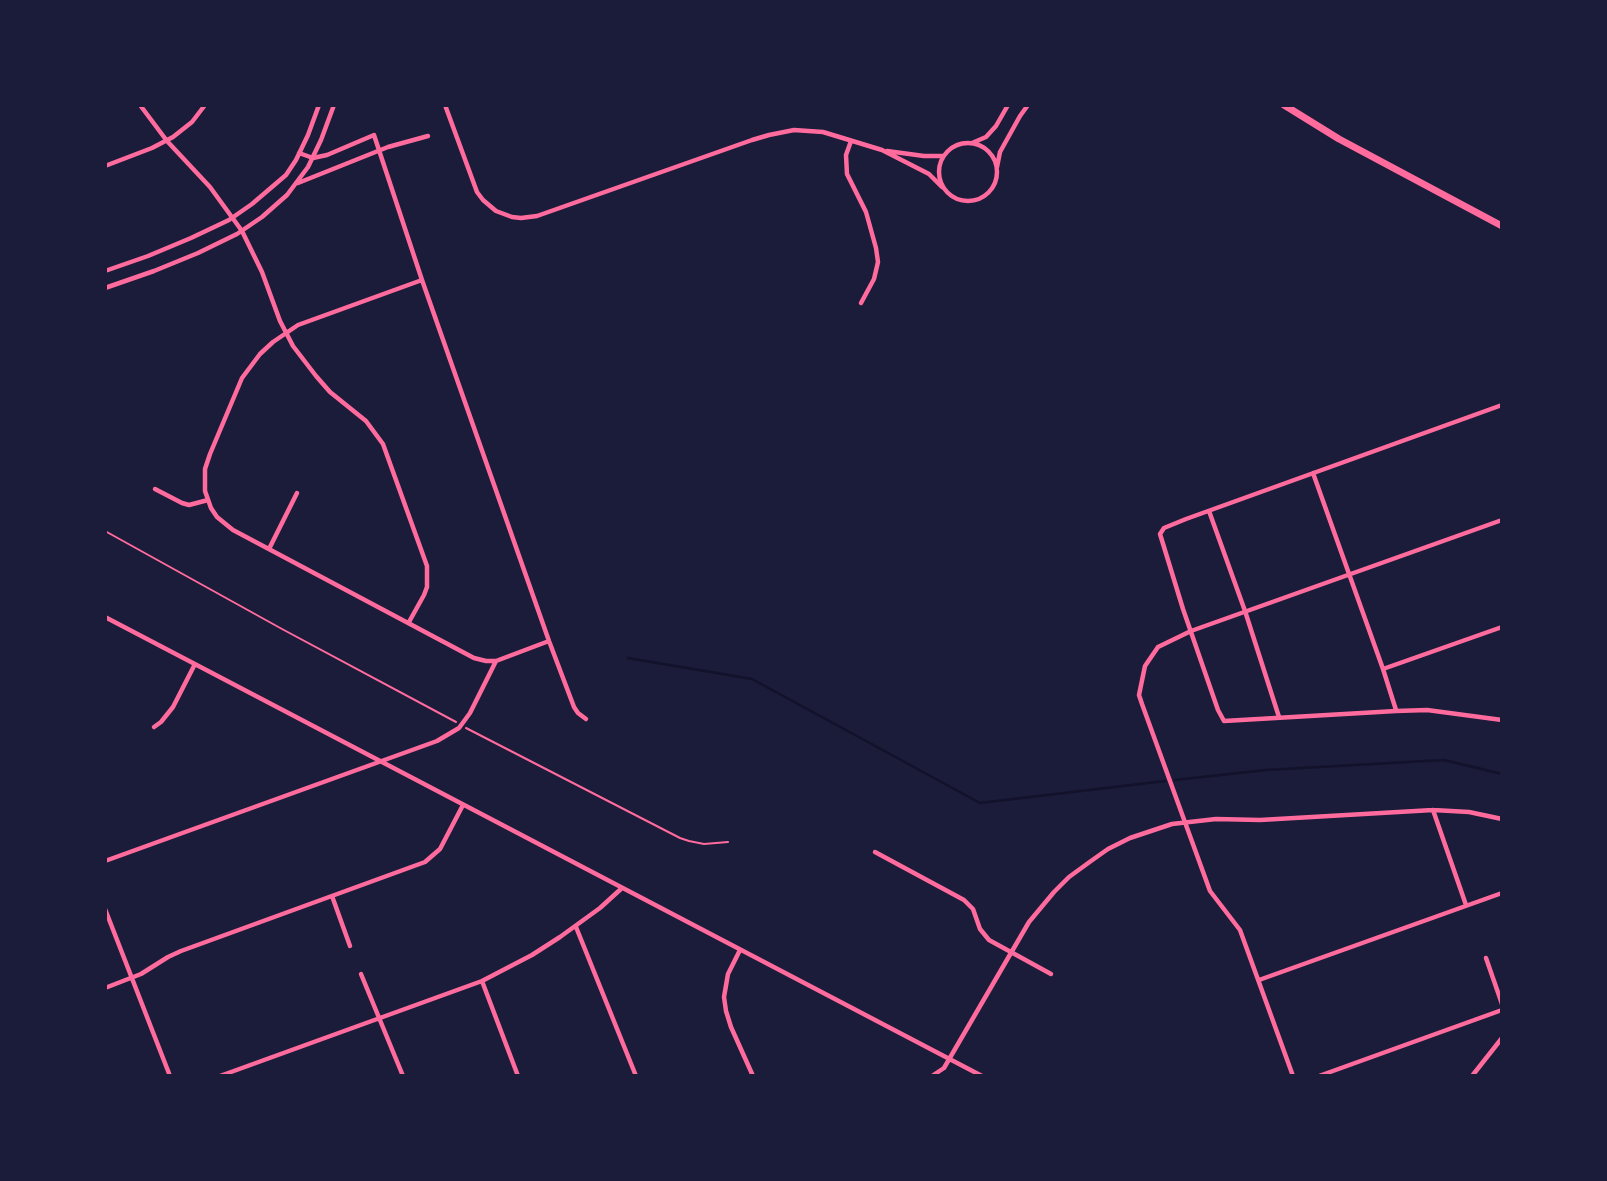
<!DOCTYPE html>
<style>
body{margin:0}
#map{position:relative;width:1607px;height:1181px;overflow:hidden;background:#1b1b3a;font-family:"Alegreya Sans",sans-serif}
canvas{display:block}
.frame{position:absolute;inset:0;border:107px solid #1b1b3a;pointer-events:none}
</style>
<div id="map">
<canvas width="1607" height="1181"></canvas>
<div class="frame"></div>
</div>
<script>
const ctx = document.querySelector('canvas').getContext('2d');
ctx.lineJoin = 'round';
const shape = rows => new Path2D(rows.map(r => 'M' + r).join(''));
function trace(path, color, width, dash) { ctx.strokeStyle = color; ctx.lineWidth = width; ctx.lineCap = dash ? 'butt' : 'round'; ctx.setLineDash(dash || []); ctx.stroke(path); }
trace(shape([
 [628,658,752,679,980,803,1165,781],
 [1175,780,1266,770,1444,760,1502,774]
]), '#12122b', 2.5);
trace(shape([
 [105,531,282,629,456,722],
 [466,728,680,838,689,841,704,844,728,842]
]), '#ff6b9d', 2);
trace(shape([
 [140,105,167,141,210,187,242,231,262,272,280,321,293,346,316,376,330,392,366,421,383,444,427,566,427,587,424,595,409,622],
 [445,105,477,192,483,200,496,211,512,217,521,218,537,216,752,140,769,135,794,130,823,132,882,150,929,174,942,187],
 [851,141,846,155,847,174,866,212,876,248,878,262,874,279,861,303],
 '939 172a29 29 0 1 1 58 0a29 29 0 1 1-58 0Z',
 [972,143,986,137,996,126,1008,105],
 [887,151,924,156,943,156],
 [299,153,313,158,327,155,374,135,422,280,549,641,574,707,578,713,586,719],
 [105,166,152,148,173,137,192,122,205,105],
 [997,167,1000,152,1020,116,1028,105],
 [298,183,388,147,428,136],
 [105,271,148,256,191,238,229,220,252,204,286,175,296,160,308,135,319,105],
 [422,280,298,325,273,342,260,354,242,378,210,454,205,469,205,491,211,508,217,517,233,530,474,658,486,661,496,661],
 [105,288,154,271,198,253,237,234,262,217,287,195,308,167,321,140,334,105],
 [1502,405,1186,519,1164,528,1160,534,1183,609,1218,710,1224,721,1396,711,1427,710,1502,720],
 [1313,473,1383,669,1396,710],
 [155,489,182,503,189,505,208,500],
 [1209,511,1245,611,1279,717],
 [269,549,297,493],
 [105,617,982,1076],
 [1383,669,1502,627],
 [154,727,161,722,173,707,195,664],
 [1433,810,1466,905],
 [875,852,964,900,973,909,980,929,989,940,1051,974],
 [105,861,437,741,459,728,470,713,496,661,549,641],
 [332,896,350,946],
 [105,909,170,1076],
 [576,927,636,1076],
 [740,950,728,974,724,997,726,1011,731,1027,753,1076],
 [1486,958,1502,1004],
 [361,974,403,1076],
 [1259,980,1502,893],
 [482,981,518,1076],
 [105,988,141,974,168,957,181,951,425,862,440,849,463,805],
 [220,1076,482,981,532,955,560,937,600,908,622,888],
 [932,1076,944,1068,1029,922,1054,892,1069,877,1091,861,1108,849,1130,838,1172,824,1216,819,1260,820,1433,810,1469,812,1502,819],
 [1293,1076,1240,930,1210,891,1142,704,1139,695,1145,666,1158,647,1191,631,1502,520],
 [1319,1076,1502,1010],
 [1472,1076,1502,1038]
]), '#ff6b9d', 4.5);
trace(shape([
 [1284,105,1339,139,1502,226]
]), '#ff6b9d', 7);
</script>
